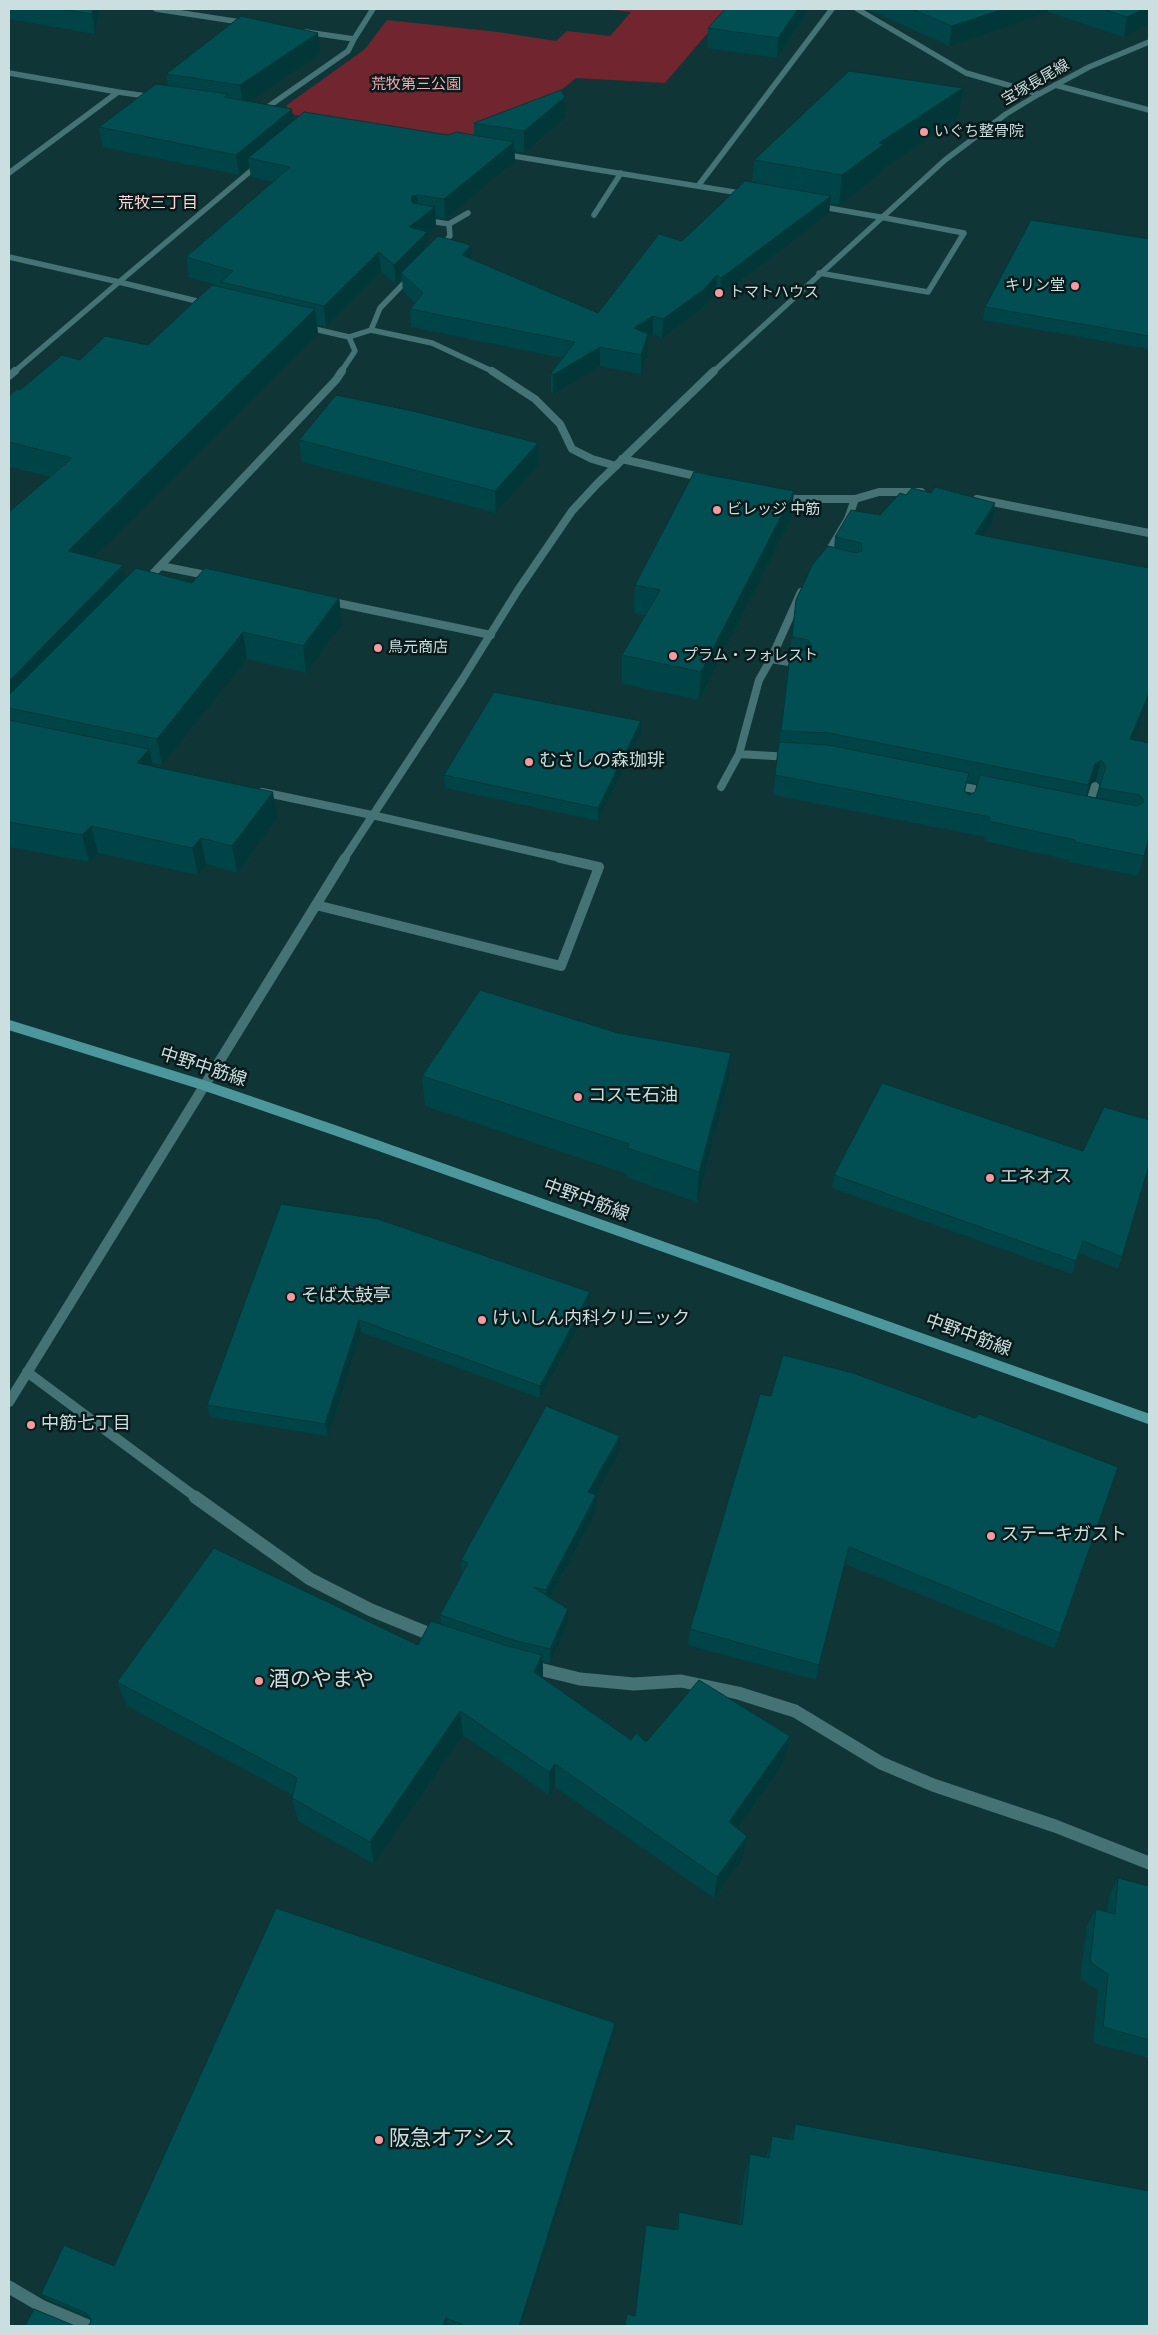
<!DOCTYPE html>
<meta charset="utf-8">
<style>
body{margin:0}
#map{position:relative;width:1158px;height:2335px;overflow:hidden;background:#0f3537;font-family:"Titillium Web",sans-serif}
canvas{display:block}
.frame{position:absolute;inset:0;border:10px solid #cbdfe0;pointer-events:none}
</style>
<div id="map">
<canvas width="1158" height="2335"></canvas>
<div class="frame"></div>
</div>
<script>
const ctx = document.querySelector('canvas').getContext('2d');
ctx.lineJoin = 'round';
function fill(path, color) { ctx.fillStyle = color; ctx.fill(path, 'evenodd'); }
const shape = rows => new Path2D(rows.map(r => 'M' + r).join(''));
function trace(path, color, width, dash) { ctx.strokeStyle = color; ctx.lineWidth = width; ctx.lineCap = dash ? 'butt' : 'round'; ctx.setLineDash(dash || []); ctx.stroke(path); }
function write(font, color, halo, rows, align = 'center') {
  ctx.font = font + ' "Titillium Web","Noto Sans JP",sans-serif'; ctx.lineWidth = 5; ctx.setLineDash([]); ctx.textBaseline = 'middle'; ctx.strokeStyle = halo; ctx.fillStyle = color; for (const [text, x, y, turn = 0] of rows) {
    ctx.save(); ctx.translate(x, y); ctx.rotate((+turn || 0) * Math.PI / 180); ctx.textAlign = isNaN(turn) ? turn : align; if (halo) ctx.strokeText(text, 0, 0); ctx.fillText(text, 0, 0); ctx.restore();
  }
}
fill(shape([
 [603,9,728,9,665,83,576,78,537,110,486,143,295,115,286,110,287,105,365,49,387,20,498,32,556,41,567,31,610,36,631,12]
]), '#70252f');
trace(shape([
 [819,273,928,292,964,233,880,217],
 [371,330,432,343,494,372]
]), '#457274', 5.5);
trace(shape([
 [492,371,535,399,560,424,572,449,592,459,616,466],
 [372,815,565,859]
]), '#457274', 8);
trace(shape([
 [316,905,561,966,599,867,560,858]
]), '#457274', 10);
trace(shape([
 [9,2287,43,2307,88,2326]
]), '#457274', 13);
trace(shape([
 [156,9,247,23],
 [857,9,966,73,1039,94],
 [354,39,373,9],
 [9,73,118,92],
 [1055,85,1149,110],
 [259,113,348,51,354,39,306,32],
 [501,154,746,194],
 [9,173,118,92,153,97],
 [698,186,832,9],
 [817,206,880,217],
 [594,215,621,173],
 [423,220,449,224,450,236,439,248],
 [449,224,468,213],
 [9,257,119,282,259,164],
 [306,327,349,337,355,351,341,372],
 [349,337,371,330,380,308,411,276],
 [14,372,119,282,209,304]
]), '#457274', 5.5);
trace(shape([
 [9,376,15,371],
 [622,459,704,478],
 [779,495,795,499,855,499,879,492,921,492],
 [977,499,1149,533],
 [825,558,848,519,855,499],
 [161,566,211,576],
 [144,583,336,380,342,371],
 [328,601,491,635],
 [771,659,801,664],
 [790,757,739,754,759,680,771,659,801,592],
 [954,785,989,792],
 [721,787,739,754],
 [262,792,372,815],
 [1088,809,1095,786]
]), '#457274', 8);
trace(shape([
 [27,1372,197,1498]
]), '#457274', 10);
trace(shape([
 [195,1497,310,1579,371,1610,437,1637],
 [531,1667,580,1679,634,1684,681,1681,738,1693,795,1711,881,1763,933,1785,1055,1826,1149,1863]
]), '#457274', 13);
trace(shape([
 [713,372,945,160,1006,114,1039,94,1089,67,1149,42]
]), '#457274', 5.5);
trace(shape([
 [344,859,462,680,518,590,572,511,597,484,714,371]
]), '#457274', 8);
trace(shape([
 [9,1402,345,858]
]), '#457274', 10);
trace(shape([
 [9,1025,203,1085,337,1131,1149,1419]
]), '#4c979b', 10);
fill(shape([
 [9,9,99,9,95,34,9,19],
 [809,9,777,58,707,48,708,28],
 [867,9,1149,9,1124,37,1048,12,949,46],
 [320,54,249,102,293,121,448,135,474,135,474,123,565,97,565,118,524,153,514,151,515,161,445,219,435,217,436,227,428,233,428,246,471,245,472,259,598,313,682,241,752,183,754,160,958,118,881,170,880,174,839,205,830,204,829,213,720,296,716,293,702,308,662,338,653,334,648,337,647,352,641,374,600,366,553,394,551,391,551,373,562,358,411,327,410,309,415,303,403,291,402,279,396,285,381,272,326,327,317,324,318,334,93,557,126,578,192,583,339,598,342,624,306,673,247,659,162,765,152,763,153,767,277,818,237,873,206,864,198,875,98,853,89,862,9,847,9,512,50,477,9,467,9,396,80,360,148,345,222,287,189,277,186,257,273,182,251,177,249,166,239,175,102,147,99,127,168,85,166,74],
 [1149,239,1149,349,983,320,985,307],
 [299,440,538,443,539,464,496,513,302,462],
 [794,491,791,518,699,700,622,684,622,655,645,616,634,613,635,585],
 [880,515,992,522,983,536,1149,568,1149,700,1133,740,1149,838,1138,876,1069,862,1069,860,984,841,985,837,773,795,796,600,834,548,835,537],
 [1096,781,1100,786,1097,798,1086,796,1090,784],
 [967,782,977,784,975,792,969,795,965,792],
 [641,734,598,821,445,788,444,775],
 [618,1033,731,1053,728,1083,697,1202,626,1177,627,1174,425,1106,422,1076],
 [1083,1151,1122,1257,1118,1269,1079,1253,1072,1274,832,1188,834,1175],
 [281,1204,590,1305,540,1398,361,1332,328,1436,210,1417,207,1405],
 [760,1394,1060,1633,1054,1648,845,1564,816,1680,688,1645,690,1629],
 [620,1436,620,1452,595,1495,596,1511,550,1598,568,1609,568,1624,550,1663,543,1662,543,1678,631,1740,646,1742,790,1736,785,1760,737,1829,747,1836,743,1858,714,1898,555,1787,549,1795,463,1735,374,1864,298,1821,292,1798,292,1795,127,1706,117,1682,418,1645,441,1624,440,1615,462,1574,461,1560],
 [1118,1878,1149,1886,1149,2058,1093,2043,1098,1990,1080,1979,1087,1926,1096,1909,1107,1912,1109,1896],
 [615,2031,521,2326,453,2326,447,2324,447,2326,87,2326,90,2324,91,2319,90,2318,47,2299,41,2294,114,2266],
 [795,2124,1149,2191,635,2316,676,2229,679,2212,739,2224,744,2176,750,2154,766,2157,772,2136,790,2139]
]), '#014447');
fill(shape([
 [93,9,99,9,95,34,92,14],
 [798,9,809,9,777,58,778,38],
 [1003,9,1048,9,1048,12,949,46,952,26],
 [1143,9,1149,9,1149,23,1124,37,1127,17],
 [318,33,320,54,243,106,240,85],
 [963,88,958,118,881,170,880,174,839,205,842,175,879,143],
 [565,97,565,118,524,153,524,131],
 [292,109,294,128,248,158,249,166,239,175,236,155],
 [514,142,515,161,445,219,444,199],
 [417,195,418,214,411,201,412,196],
 [831,196,829,213,720,296,721,278],
 [435,207,436,227,428,233,429,251,401,273,402,279,396,285,394,265,409,227],
 [471,245,472,263,462,255],
 [379,252,381,272,326,327,324,306],
 [717,275,716,293,702,308,662,338,663,319],
 [315,309,318,334,74,577,68,551],
 [653,316,653,334,648,337,647,352,641,374,641,355,634,328],
 [600,347,600,366,553,394,553,375],
 [538,443,539,464,496,513,495,491],
 [794,491,791,518,699,700,701,672],
 [995,503,992,522,971,554,975,534],
 [123,565,128,591,9,708,9,681],
 [339,598,342,624,306,673,303,646],
 [243,632,247,659,162,765,157,739],
 [1149,693,1149,700,1125,759,1130,739],
 [641,721,641,734,598,821,598,808],
 [149,749,155,775,137,763],
 [1101,760,1096,781,1090,784,1083,805,1095,764],
 [273,792,277,818,237,873,232,846],
 [91,826,98,853,89,862,82,835],
 [201,838,206,864,198,875,192,848],
 [731,1053,728,1083,697,1202,699,1172],
 [590,1292,590,1305,540,1398,540,1386],
 [359,1320,361,1332,328,1436,325,1424],
 [620,1436,620,1452,588,1508,588,1492],
 [596,1495,596,1511,546,1605,546,1590],
 [849,1547,845,1564,816,1680,819,1665],
 [568,1609,568,1624,550,1663,550,1649],
 [542,1655,543,1679,534,1672],
 [460,1711,463,1735,374,1864,370,1842],
 [790,1736,785,1760,726,1845,729,1822],
 [555,1764,555,1787,549,1795,549,1772],
 [747,1836,743,1858,714,1898,717,1877],
 [615,2023,615,2031,521,2326,519,2326],
 [446,2318,447,2324,447,2326,443,2326]
]), '#013739');
const building = shape([
 [59,9,93,9,92,14,59,9],
 [725,9,798,9,778,38,708,28,725,9],
 [912,9,1003,9,952,26,912,9],
 [1103,9,1143,9,1127,17,1103,9],
 [241,16,318,33,240,85,166,74,241,16],
 [849,71,963,88,879,143,884,144,842,175,754,160,849,71],
 [156,84,229,94,224,97,292,109,236,155,99,127,156,84],
 [561,90,565,97,524,131,474,123,561,90],
 [304,112,448,135,456,132,514,142,444,199,417,195,412,196,411,201,413,203,435,207,409,227,427,232,394,265,379,252,324,306,221,282,233,271,186,257,290,167,248,158,304,112],
 [745,181,831,196,721,278,717,275,703,290,663,319,653,316,634,328,648,334,641,355,600,347,553,375,551,373,575,342,410,309,423,293,401,273,438,236,471,245,462,255,598,313,659,234,682,241,745,181],
 [1031,220,1149,239,1149,336,985,307,1031,220],
 [212,285,315,309,68,551,123,565,9,681,9,512,72,458,9,442,9,396,17,389,20,390,62,355,80,360,105,336,148,345,212,285],
 [336,395,417,412,538,443,495,491,299,440,336,395],
 [694,472,794,491,701,672,622,655,660,590,635,585,694,472],
 [935,487,995,503,975,534,1149,568,1149,693,1130,739,1149,743,1149,837,1144,856,1074,842,1075,840,988,821,990,817,775,775,779,742,828,745,969,773,964,791,969,795,975,792,980,775,1136,806,1143,803,1143,799,1139,795,1099,788,1106,767,1101,760,1095,764,1088,785,829,733,781,731,791,648,808,650,812,646,808,640,792,637,796,600,812,565,828,546,856,553,862,551,861,543,835,537,851,510,880,515,900,493,906,495,912,488,931,493,935,487],
 [136,568,192,583,205,568,339,598,303,646,243,632,157,739,9,708,9,695,136,568],
 [494,692,641,721,598,808,444,775,494,692],
 [9,720,149,749,137,763,273,792,232,846,201,838,192,848,91,826,82,835,9,822,9,720],
 [480,990,618,1033,731,1053,699,1172,627,1148,629,1144,422,1076,480,990],
 [882,1083,1083,1151,1104,1107,1149,1120,1149,1165,1122,1257,1083,1241,1076,1261,834,1175,882,1083],
 [281,1204,378,1219,590,1292,540,1386,359,1320,325,1424,207,1405,281,1204],
 [783,1355,853,1373,975,1418,979,1414,1118,1467,1060,1633,849,1547,819,1665,690,1629,760,1394,771,1396,783,1355],
 [546,1406,620,1436,588,1492,596,1495,546,1590,533,1587,568,1609,550,1649,513,1640,440,1615,468,1563,461,1560,546,1406],
 [214,1548,418,1645,431,1621,508,1646,542,1655,534,1672,631,1740,636,1733,646,1742,699,1680,790,1736,729,1822,747,1836,717,1877,555,1764,549,1772,460,1711,370,1842,292,1798,297,1778,117,1682,214,1548],
 [1118,1878,1149,1886,1149,2040,1103,2027,1108,1974,1090,1962,1096,1909,1115,1914,1118,1878],
 [276,1908,615,2023,519,2326,466,2326,446,2318,443,2326,87,2326,90,2324,91,2319,86,2313,41,2294,64,2245,114,2266,276,1908],
 [795,2124,1149,2191,1149,2326,625,2326,627,2314,635,2316,646,2225,678,2230,679,2212,742,2225,750,2154,769,2158,772,2136,793,2140,795,2124],
 [34,2309,75,2326,25,2326,34,2309]
]);
fill(building, '#014f52');
trace(building, '#013739', 1);
for (const [x, y, r, color] of [
 [924,132,5,"#f49aa0"],
 [1075,286,5,"#f49aa0"],
 [719,293,5,"#f49aa0"],
 [717,510,5,"#f49aa0"],
 [378,648,5,"#f49aa0"],
 [673,656,5,"#f49aa0"],
 [529,762,5,"#f49aa0"],
 [578,1097,5,"#f49aa0"],
 [990,1178,5,"#f49aa0"],
 [291,1297,5,"#f49aa0"],
 [482,1320,5,"#f49aa0"],
 [31,1425,5,"#f49aa0"],
 [991,1536,5,"#f49aa0"],
 [259,1681,5,"#f49aa0"],
 [379,2140,5,"#f49aa0"]
]) { const dot = new Path2D(); dot.arc(x, y, r, 0, 2 * Math.PI); ctx.fillStyle = color; ctx.fill(dot); trace(dot, '#0a1a1a', 2); }
write('15px', '#cbdfe0', '#0a1a1a', [
 ["宝塚長尾線",1036,83,-30]
]);
write('15px', '#f3acaf', '#0a1a1a', [
 ["荒牧第三公園",416,85]
]);
write('15px', '#cbdfe0', '#0a1a1a', [
 ["いぐち整骨院",934,132],
 ["キリン堂",1065,286,"right"],
 ["トマトハウス",729,293],
 ["ビレッジ 中筋",727,510],
 ["鳥元商店",388,648],
 ["プラム・フォレスト",683,656]
], 'left');
write('16px', '#fbd8d9', '#0a1a1a', [
 ["荒牧三丁目",158,204]
]);
write('18px', '#cbdfe0', '#0a1a1a', [
 ["むさしの森珈琲",539,762],
 ["コスモ石油",588,1097],
 ["エネオス",1000,1178],
 ["そば太鼓亭",301,1297],
 ["けいしん内科クリニック",492,1320],
 ["中筋七丁目",41,1425],
 ["ステーキガスト",1001,1536]
], 'left');
write('18px', '#cbdfe0', '#0a1a1a', [
 ["中野中筋線",203,1068,18],
 ["中野中筋線",586,1201,20],
 ["中野中筋線",968,1336,20]
]);
write('21px', '#cbdfe0', '#0a1a1a', [
 ["酒のやまや",269,1681],
 ["阪急オアシス",389,2140]
], 'left');
</script>
